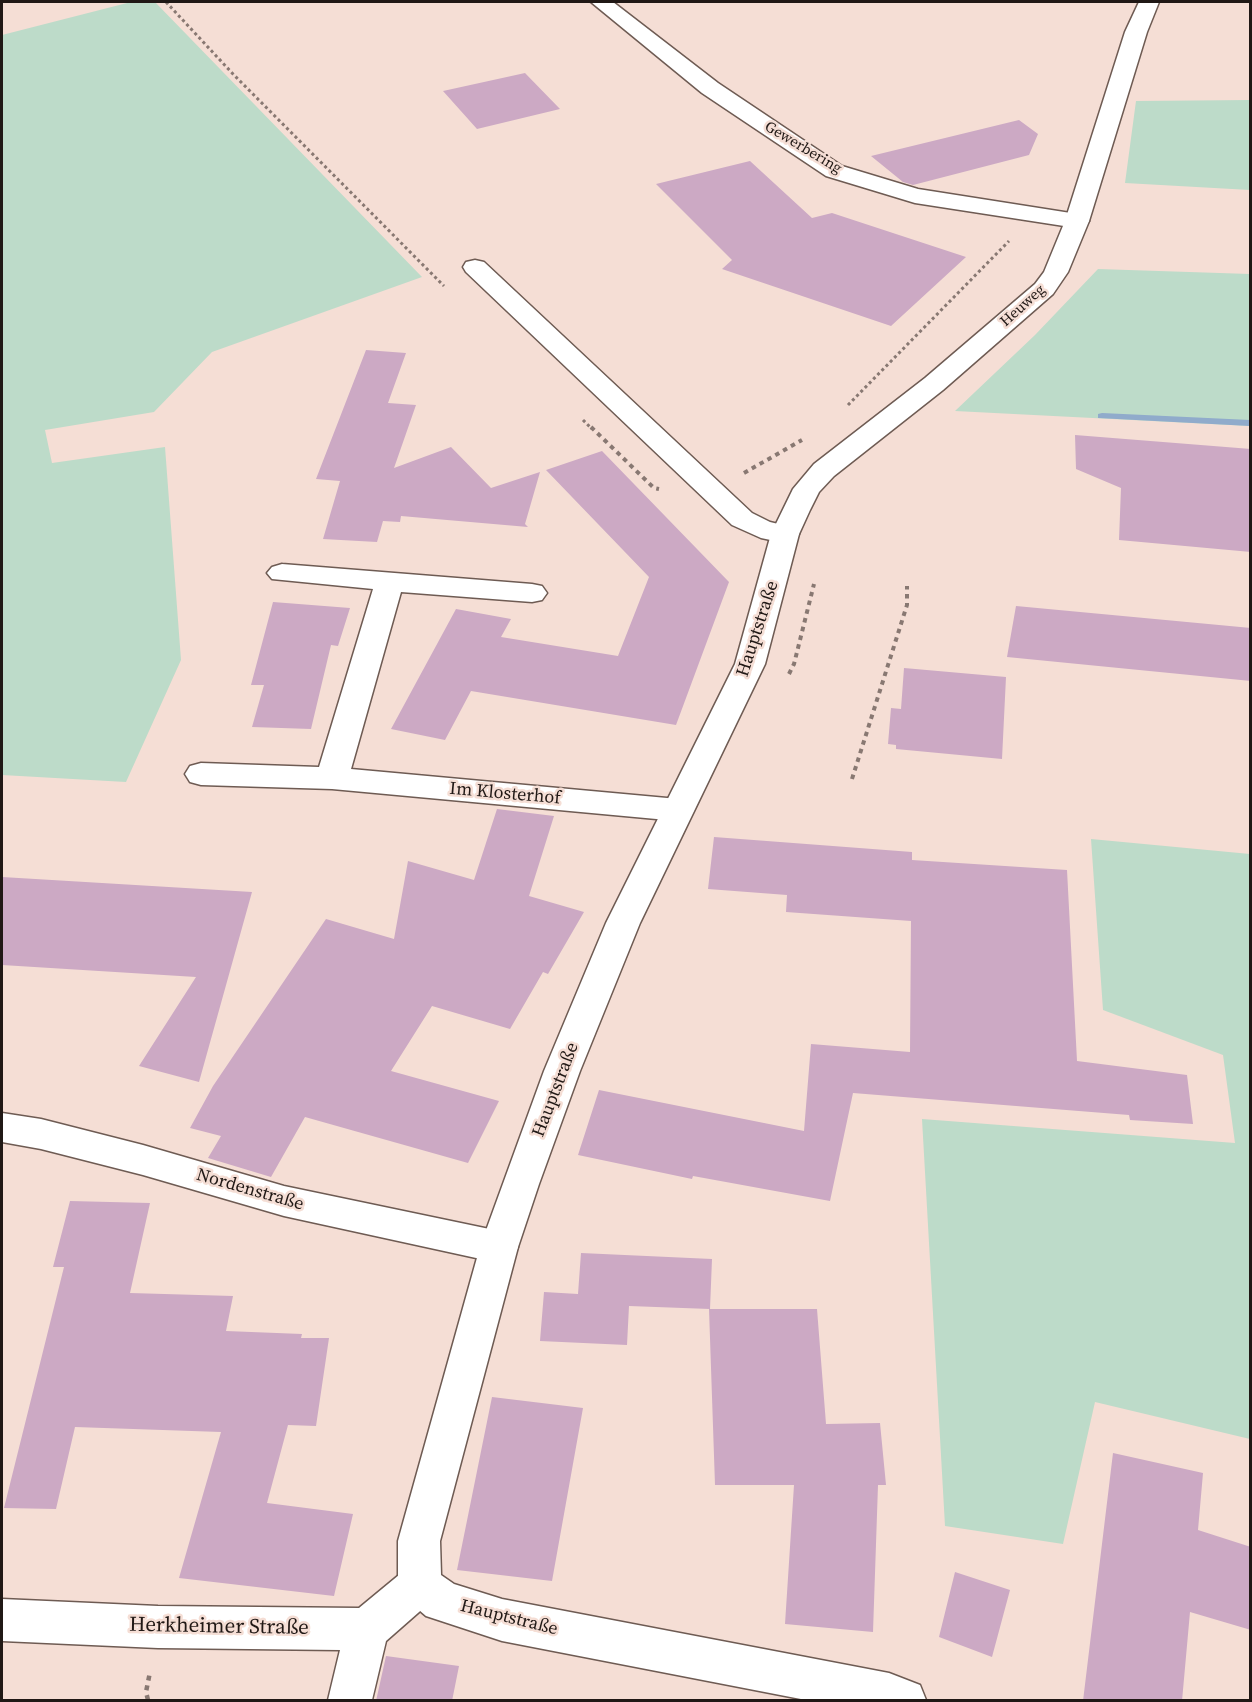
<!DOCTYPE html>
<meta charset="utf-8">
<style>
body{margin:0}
#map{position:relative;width:1252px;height:1702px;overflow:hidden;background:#f5ded5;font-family:"Source Serif 4",serif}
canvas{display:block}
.frame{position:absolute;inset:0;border:3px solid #201815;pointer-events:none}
</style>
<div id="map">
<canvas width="1252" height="1702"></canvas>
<div class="frame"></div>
</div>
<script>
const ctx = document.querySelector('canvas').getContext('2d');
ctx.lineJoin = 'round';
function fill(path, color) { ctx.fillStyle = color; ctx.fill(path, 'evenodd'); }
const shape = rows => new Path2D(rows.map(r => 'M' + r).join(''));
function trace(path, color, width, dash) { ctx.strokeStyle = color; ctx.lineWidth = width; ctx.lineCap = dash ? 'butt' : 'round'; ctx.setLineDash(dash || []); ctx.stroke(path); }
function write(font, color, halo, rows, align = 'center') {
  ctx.font = font + ' "Source Serif 4",serif'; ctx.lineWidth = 5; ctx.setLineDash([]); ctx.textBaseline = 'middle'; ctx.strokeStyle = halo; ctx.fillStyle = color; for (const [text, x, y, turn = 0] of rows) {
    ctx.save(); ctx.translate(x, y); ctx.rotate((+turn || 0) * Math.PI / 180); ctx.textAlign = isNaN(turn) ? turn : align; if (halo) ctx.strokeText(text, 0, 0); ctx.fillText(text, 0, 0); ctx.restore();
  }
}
fill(shape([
 [131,2,155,2,422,277,212,352,154,412,45,430,52,463,165,447,181,660,126,782,2,775,2,35],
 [1250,100,1250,190,1125,183,1136,101],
 [1098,269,1250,274,1250,426,955,411,1035,335],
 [1091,839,1250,854,1250,1439,1095,1402,1063,1544,945,1526,922,1119,1235,1143,1223,1055,1103,1010]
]), '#bddbc9');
fill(shape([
 [1102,413,1250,420,1250,426,1098,418,1098,414,1102,413]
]), '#90abcb');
fill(shape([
 [525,73,560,109,477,129,443,91],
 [1019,120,1038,134,1029,155,913,185,903,182,871,156],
 [750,161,812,218,832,213,966,257,891,326,722,269,732,260,656,184],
 [366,350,406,353,388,403,416,405,394,468,451,447,491,488,540,472,525,524,528,527,401,516,400,522,383,521,377,542,323,539,340,481,316,479],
 [1075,435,1251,449,1251,552,1119,540,1121,488,1076,469],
 [602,451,729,582,676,725,471,691,445,740,391,729,456,609,511,619,501,637,618,656,649,577,546,470],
 [273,602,350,608,338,646,331,645,311,729,252,727,264,685,251,685],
 [1016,606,1251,628,1251,681,1007,657],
 [904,668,1006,677,1002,759,896,749,896,745,888,744,891,708,901,709],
 [497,809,554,816,529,896,584,912,548,974,543,972,510,1029,432,1006,391,1071,499,1101,468,1163,305,1117,271,1177,208,1158,221,1136,190,1128,213,1086,326,919,394,939,408,861,474,880],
 [714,837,912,852,912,860,1067,870,1077,1061,1187,1075,1193,1124,1130,1120,1129,1115,853,1093,830,1201,693,1176,692,1179,578,1155,599,1090,804,1131,811,1044,910,1052,911,921,786,912,787,895,708,889],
 [2,877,252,892,199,1082,139,1066,196,977,2,965],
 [70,1201,150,1203,130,1293,233,1296,226,1331,302,1334,301,1338,329,1338,316,1426,288,1425,267,1503,353,1514,334,1596,179,1578,221,1432,75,1427,56,1509,4,1508,64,1267,53,1267],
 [581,1253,712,1259,710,1309,629,1306,627,1345,540,1341,544,1292,578,1294],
 [709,1309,817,1309,826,1424,880,1423,886,1485,878,1485,873,1632,785,1624,794,1485,715,1485],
 [492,1397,583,1408,552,1581,457,1570],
 [1113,1453,1203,1473,1198,1530,1251,1547,1251,1630,1190,1612,1182,1701,1083,1701],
 [955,1572,1010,1590,992,1657,939,1637],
 [386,1656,459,1666,452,1701,376,1701]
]), '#cca9c4');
const street = shape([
 [591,2,613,2,718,83,842,166,918,189,1077,214,1085,216,1089,221,1085,226,1077,228,915,203,826,176,702,93,591,2],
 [475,260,484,262,752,513,770,522,795,528,799,534,795,540,785,543,761,538,732,525,466,272,463,267,466,262,475,260],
 [282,564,532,584,542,586,547,593,542,600,532,602,401,592,351,769,678,799,689,802,694,810,689,818,678,821,332,789,201,785,190,782,185,774,190,766,201,763,319,767,373,589,272,579,267,573,272,567,282,564],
 [2,1113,41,1119,143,1145,284,1186,499,1231,513,1236,518,1247,513,1258,499,1263,284,1216,143,1175,41,1149,2,1142,2,1113],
 [420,1564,435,1570,442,1584,435,1598,386,1641,372,1700,328,1700,340,1650,158,1648,2,1641,2,1599,158,1606,359,1608,405,1570,420,1564]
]);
const secondary = shape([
 [1139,2,1159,2,1147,32,1089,221,1068,272,1053,294,943,390,834,476,819,492,810,510,799,534,765,664,640,923,580,1071,539,1184,518,1247,440,1541,441,1575,454,1584,502,1599,889,1673,920,1685,926,1700,806,1700,502,1641,426,1616,405,1598,398,1584,398,1541,480,1247,544,1071,606,923,735,664,771,534,793,489,814,464,925,378,1035,284,1044,272,1065,221,1125,32,1139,2]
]);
trace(street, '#6e5b53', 3);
trace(secondary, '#6e5b53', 3);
trace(shape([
 [166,2,233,74,444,286],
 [848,405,1009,241],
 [583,420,592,429]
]), '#887872', 3, [3, 3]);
trace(shape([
 [591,427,654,488,659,489],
 [744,473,802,440],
 [789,674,794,664,814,584],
 [852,779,907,605,907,586]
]), '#887872', 4, [4.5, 4.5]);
trace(shape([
 [148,1700,146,1692,150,1672]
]), '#887872', 4.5, [5, 5]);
fill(street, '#fff');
fill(secondary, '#fff');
write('15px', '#201815', '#f5ded5', [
 ["Gewerbering",803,148,31],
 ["Heuweg",1023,306,-42]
]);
write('18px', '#201815', '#f5ded5', [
 ["Hauptstraße",758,629,-72],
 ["Im Klosterhof",505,794,5],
 ["Hauptstraße",556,1090,-69],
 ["Nordenstraße",250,1190,16],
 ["Hauptstraße",509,1618,14]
]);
write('21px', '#201815', '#f5ded5', [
 ["Herkheimer Straße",219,1627,1]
]);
</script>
